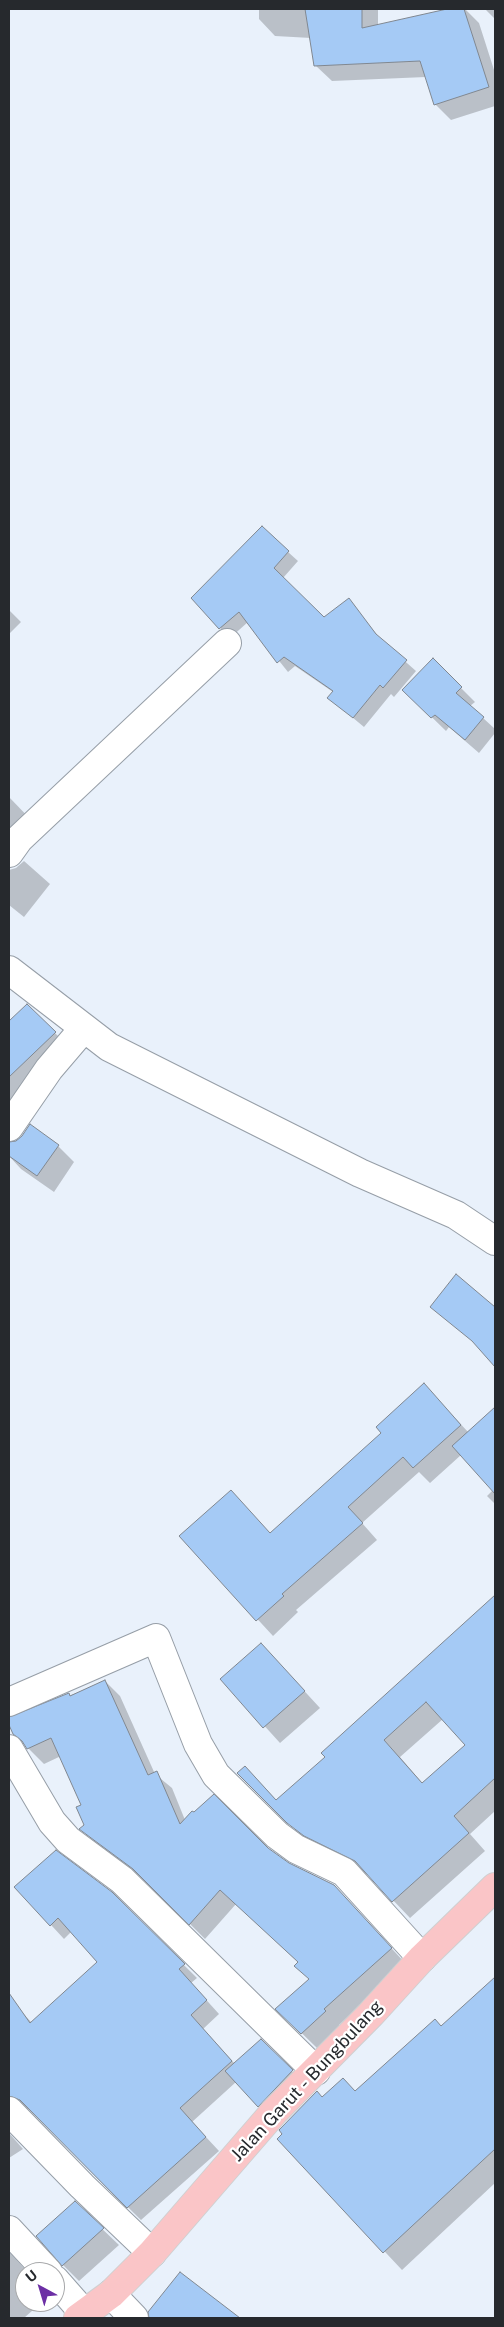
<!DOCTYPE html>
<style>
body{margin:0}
#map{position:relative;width:504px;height:2327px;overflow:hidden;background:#e9f1fb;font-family:"Public Sans",sans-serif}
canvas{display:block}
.frame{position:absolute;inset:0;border:10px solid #26292d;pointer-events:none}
.north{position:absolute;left:15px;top:2262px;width:50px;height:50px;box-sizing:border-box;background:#fff;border:1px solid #a8a9ab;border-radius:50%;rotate:321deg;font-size:14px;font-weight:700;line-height:20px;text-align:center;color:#26292d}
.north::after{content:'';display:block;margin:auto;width:18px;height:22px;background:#6c2fa5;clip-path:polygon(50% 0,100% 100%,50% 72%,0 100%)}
</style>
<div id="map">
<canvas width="504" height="2327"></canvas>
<div class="frame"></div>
<div class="north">U</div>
</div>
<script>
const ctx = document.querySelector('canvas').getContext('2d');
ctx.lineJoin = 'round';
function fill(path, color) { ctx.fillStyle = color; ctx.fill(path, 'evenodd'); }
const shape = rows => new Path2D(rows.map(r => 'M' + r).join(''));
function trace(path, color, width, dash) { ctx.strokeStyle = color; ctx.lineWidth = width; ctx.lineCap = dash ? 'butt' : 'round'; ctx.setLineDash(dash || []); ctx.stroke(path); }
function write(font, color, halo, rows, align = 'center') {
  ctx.font = font + ' "Public Sans",sans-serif'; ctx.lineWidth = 4.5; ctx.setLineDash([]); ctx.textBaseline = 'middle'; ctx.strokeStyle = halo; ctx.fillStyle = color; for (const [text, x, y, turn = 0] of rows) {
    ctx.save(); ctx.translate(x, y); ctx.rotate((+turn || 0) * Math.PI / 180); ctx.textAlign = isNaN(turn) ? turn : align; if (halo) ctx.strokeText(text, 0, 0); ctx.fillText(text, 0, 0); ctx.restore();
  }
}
fill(shape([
 [259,9,378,9,378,26,452,9,465,9,479,23,495,73,495,106,451,120,435,104,426,77,332,81,315,65,311,38,275,36,259,19],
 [486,9,495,9,495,19,486,10],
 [288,552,298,561,283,578,324,619,349,600,382,641,416,671,394,697,391,694,364,727,329,698,333,692,295,666,288,672,248,622,230,638,192,598],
 [9,610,21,622,9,634],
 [433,660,475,702,470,706,495,729,495,733,479,753,449,727,446,731,404,690],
 [9,797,35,824,9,853],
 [24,861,50,884,24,917,9,905,9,870,16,868],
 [27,1005,69,1047,9,1107,9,1022],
 [30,1126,58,1146,74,1162,54,1192,21,1169,9,1156,9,1148,12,1143,22,1137],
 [424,1385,469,1433,483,1420,495,1432,495,1504,487,1496,493,1490,461,1455,430,1483,419,1472,362,1523,377,1540,296,1610,298,1612,273,1636,181,1536,270,1534,383,1433],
 [484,1607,495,1617,495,1811,470,1834,485,1851,410,1918,371,1877,323,1852,306,1840,238,1773,245,1767,277,1801,326,1757],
 [443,1719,467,1745,423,1784,400,1757],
 [261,1644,320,1708,280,1743,222,1679],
 [105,1681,120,1696,155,1774,172,1788,185,1820,267,1848,288,1864,334,1886,406,1964,339,2025,340,2027,317,2048,277,2009,310,1980,299,1963,236,1904,205,1939,150,1884,96,1844,81,1829,85,1825,83,1805,61,1756,44,1764,14,1734,9,1718,16,1718],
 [16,1887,111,1893,197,1978,191,1983,219,2014,203,2029,235,2064,261,2041,301,2080,267,2115,236,2082,192,2122,219,2151,141,2220,28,2109,18,2109,9,2117,9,2075,16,2071,9,2061,9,2019,20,2010,32,2023,99,1962,72,1931,64,1939],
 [495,1978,495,2183,402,2270,279,2139,322,2098,355,2092,442,2028],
 [9,2133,23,2149,9,2158],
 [75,2203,119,2245,79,2281,63,2265],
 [9,2251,27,2272,25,2272,25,2302,42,2302,24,2318,9,2318],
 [180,2273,238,2318,152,2318]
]), '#0003');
const building = shape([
 [305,9,362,9,362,28,447,9,464,9,489,87,434,105,420,61,314,66,305,9],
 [262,526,289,551,274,568,324,617,349,598,376,634,407,660,383,688,380,685,353,718,327,698,333,691,284,657,277,663,239,612,219,629,191,598,262,526],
 [433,658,462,687,456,693,484,717,465,740,435,715,431,718,402,690,433,658],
 [27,1004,56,1032,9,1077,9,1021,27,1004],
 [30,1124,59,1145,37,1176,9,1156,9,1142,16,1141,22,1136,30,1124],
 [456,1274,495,1307,495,1367,472,1341,430,1307,456,1274],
 [424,1383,461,1425,413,1468,403,1457,348,1507,363,1523,282,1594,284,1596,256,1621,179,1536,231,1490,270,1533,381,1433,376,1427,424,1383],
 [495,1407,495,1494,452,1446,495,1407],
 [495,1595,495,1778,454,1816,469,1833,392,1902,355,1861,304,1836,287,1823,237,1773,245,1766,276,1800,325,1757,321,1753,495,1595],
 [426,1702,465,1745,422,1783,384,1740,426,1702],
 [261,1643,305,1691,263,1728,220,1679,261,1643],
 [105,1680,148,1775,157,1771,180,1824,192,1811,194,1812,214,1794,268,1848,289,1863,334,1885,392,1948,324,2009,326,2011,301,2034,275,2009,309,1979,294,1966,298,1962,220,1890,189,1925,133,1869,79,1829,84,1825,76,1807,81,1805,51,1738,27,1749,22,1741,13,1734,9,1725,9,1717,69,1693,70,1696,105,1680],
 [56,1850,112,1892,185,1964,179,1969,207,2000,191,2015,232,2061,180,2108,206,2137,127,2208,20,2100,9,2096,9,1993,30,2023,97,1962,58,1918,50,1926,14,1887,56,1850],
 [495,1977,495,2149,383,2253,277,2139,282,2134,279,2130,317,2091,322,2097,343,2078,355,2091,435,2019,441,2026,495,1977],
 [261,2039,293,2070,258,2107,225,2071,261,2039],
 [75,2201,104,2228,62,2266,36,2236,75,2201],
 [180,2272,240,2318,149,2318,148,2312,180,2272]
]);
fill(building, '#a5caf5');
trace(building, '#808790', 1);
const street = shape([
 [9,853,19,839,227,643],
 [9,970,109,1047,360,1173,456,1215,495,1241],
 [9,1127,49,1069,84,1028],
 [9,1702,156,1638,198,1744,216,1775,277,1835,296,1849,344,1872,422,1958],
 [9,1749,52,1822,68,1840,122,1880,316,2071],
 [9,2111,82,2186,152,2253],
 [9,2230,48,2272],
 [55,2280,84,2313],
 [111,2294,134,2318]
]);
const primary = shape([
 [78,2318,111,2294,152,2253,274,2112,371,2014,422,1958,495,1887]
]);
trace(street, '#969ea7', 30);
trace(primary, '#cfd0d1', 30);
trace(street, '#fff', 28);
trace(primary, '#fac5c7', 28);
write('18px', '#26292d', '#fff', [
 ["Jalan Garut - Bungbulang",307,2081,-47]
]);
</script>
